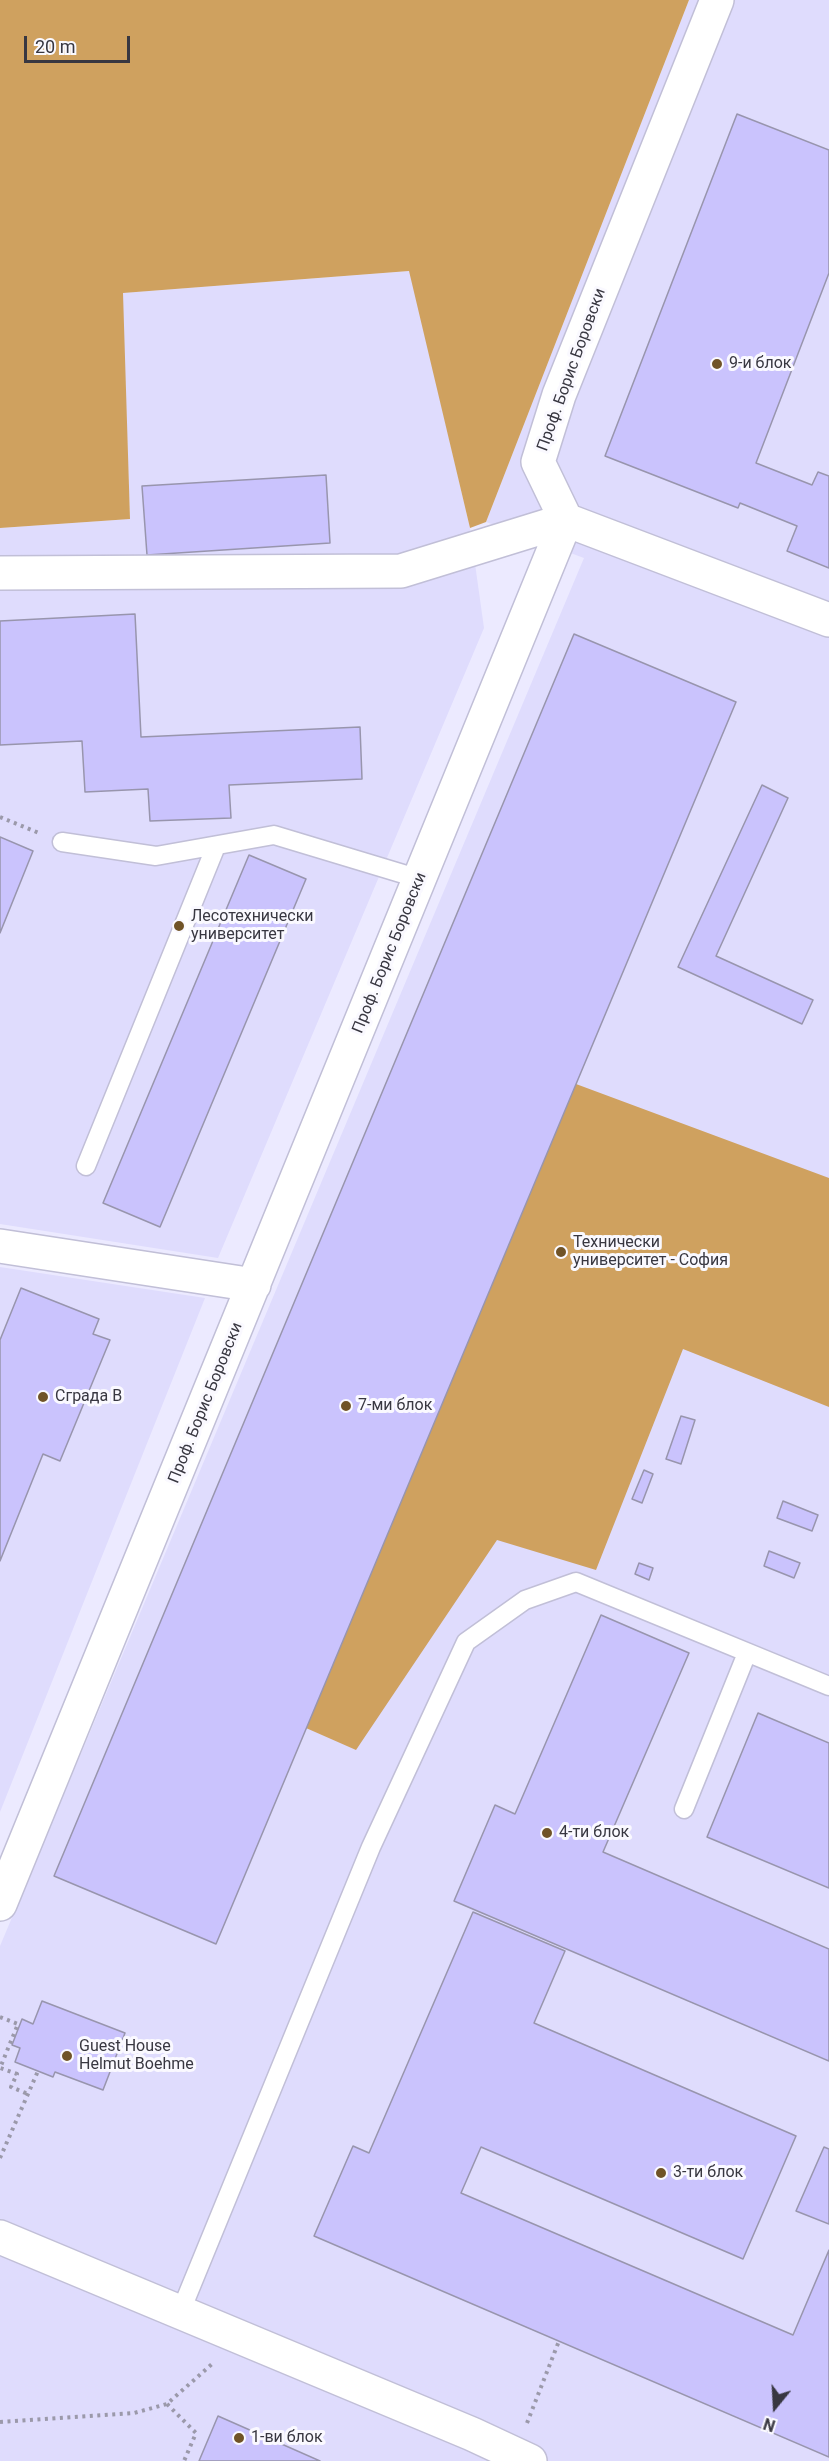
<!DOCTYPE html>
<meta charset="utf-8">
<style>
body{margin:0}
#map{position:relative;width:829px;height:2461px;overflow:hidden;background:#eceaff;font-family:Roboto,sans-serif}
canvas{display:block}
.north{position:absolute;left:745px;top:2377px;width:60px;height:60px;-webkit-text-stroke:4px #faf9ff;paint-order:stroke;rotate:198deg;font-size:16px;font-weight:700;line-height:24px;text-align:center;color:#383741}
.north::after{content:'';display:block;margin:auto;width:21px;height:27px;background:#383741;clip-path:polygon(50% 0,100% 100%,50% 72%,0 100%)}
.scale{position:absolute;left:24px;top:36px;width:106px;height:27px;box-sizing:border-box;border:3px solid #383741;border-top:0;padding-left:8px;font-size:18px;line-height:21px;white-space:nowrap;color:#383741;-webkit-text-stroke:4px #faf9ff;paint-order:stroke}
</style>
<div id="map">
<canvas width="829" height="2461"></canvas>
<div class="north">N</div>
<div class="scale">20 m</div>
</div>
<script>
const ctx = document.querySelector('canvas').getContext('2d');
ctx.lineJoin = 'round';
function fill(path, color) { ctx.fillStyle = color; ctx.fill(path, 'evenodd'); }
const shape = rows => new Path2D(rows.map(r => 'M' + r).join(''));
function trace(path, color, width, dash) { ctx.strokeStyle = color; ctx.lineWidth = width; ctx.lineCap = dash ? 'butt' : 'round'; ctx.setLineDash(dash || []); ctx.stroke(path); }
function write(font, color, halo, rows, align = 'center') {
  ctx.font = font + ' Roboto,sans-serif'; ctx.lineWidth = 6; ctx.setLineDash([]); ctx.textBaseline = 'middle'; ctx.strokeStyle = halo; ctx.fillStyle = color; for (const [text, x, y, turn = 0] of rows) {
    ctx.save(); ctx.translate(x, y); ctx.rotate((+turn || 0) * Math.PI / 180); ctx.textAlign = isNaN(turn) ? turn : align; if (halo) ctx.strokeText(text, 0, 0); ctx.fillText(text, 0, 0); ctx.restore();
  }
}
fill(shape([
 [689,0,829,0,829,2461,0,2461,0,1946,584,558,486,522],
 [410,271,470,528,484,628,218,1258,0,1224,0,528,130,519,122,293],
 [0,1267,205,1298,0,1812]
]), '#dfdcfd');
fill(shape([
 [0,0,689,0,486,522,470,528,409,271,123,293,130,519,0,528],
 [576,1084,829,1178,829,1407,683,1349,596,1570,497,1540,356,1750,306,1728]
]), '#cfa15f');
const building = shape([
 [737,114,829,150,829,273,756,463,812,485,818,472,829,476,829,568,787,551,797,526,740,503,738,508,605,456,737,114],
 [326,475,330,543,147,555,142,486,326,475],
 [135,614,141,737,360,727,362,779,229,785,231,818,150,821,148,789,85,792,82,741,0,745,0,621,135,614],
 [574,634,736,702,216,1944,54,1876,574,634],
 [762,785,788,798,716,956,813,1000,802,1024,678,967,762,785],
 [0,837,33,851,0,933,0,837],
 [249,855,306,879,160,1227,103,1203,249,855],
 [21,1288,99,1319,93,1334,110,1340,60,1461,43,1454,0,1561,0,1340,21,1288],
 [681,1416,695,1420,681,1464,666,1459,681,1416],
 [644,1470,653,1474,642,1503,632,1499,644,1470],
 [783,1501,818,1515,812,1531,777,1518,783,1501],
 [769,1551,800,1563,794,1578,764,1566,769,1551],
 [639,1563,653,1568,649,1580,635,1574,639,1563],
 [601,1615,689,1653,603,1852,829,1949,829,2061,454,1901,495,1805,515,1814,601,1615],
 [758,1713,829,1743,829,1888,707,1837,758,1713],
 [473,1912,565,1951,534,2023,796,2136,743,2259,481,2147,461,2193,793,2335,829,2250,829,2457,314,2236,353,2146,369,2153,473,1912],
 [42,2001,125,2033,103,2090,55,2072,53,2077,15,2062,20,2048,12,2045,22,2019,33,2024,42,2001],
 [824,2147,829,2149,829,2224,796,2211,824,2147],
 [218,2416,320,2461,199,2461,218,2416]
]);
fill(building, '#cac3fd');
trace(building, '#9895ad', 1.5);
const lane = shape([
 [62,842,156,856,274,835,420,879],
 [86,1166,216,846],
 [684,1809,747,1653],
 [180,2313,371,1847,466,1642,525,1600,576,1582,829,1686]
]);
const street = shape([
 [0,573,401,571,566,520,829,620],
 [0,1246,254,1285],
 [0,1904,566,520,538,462,559,395,717,0],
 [0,2237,472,2434,530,2461]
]);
trace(lane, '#c1bfd7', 21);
trace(street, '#c1bfd7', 36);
trace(shape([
 [0,817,39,833],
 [0,2017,18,2024,0,2068,17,2074,11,2087,28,2094],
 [0,2158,38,2071],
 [167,2404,196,2433,184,2461],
 [0,2422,134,2413,167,2404,213,2363],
 [527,2423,559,2341]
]), '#9b99aa', 4, [3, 4.5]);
trace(lane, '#fff', 18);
trace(street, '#fff', 33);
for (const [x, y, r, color] of [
 [717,364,6,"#705327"],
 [179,926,6,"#705327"],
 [561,1252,6,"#705327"],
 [43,1397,6,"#705327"],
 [346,1406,6,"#705327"],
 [547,1833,6,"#705327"],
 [67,2056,6,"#705327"],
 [661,2173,6,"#705327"],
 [239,2438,6,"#705327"]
]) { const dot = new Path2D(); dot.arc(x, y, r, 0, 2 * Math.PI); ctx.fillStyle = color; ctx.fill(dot); trace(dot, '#faf9ff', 2); }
write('16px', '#383741', '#faf9ff', [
 ["9-и блок",729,364],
 ["Лесотехнически",191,917],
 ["университет",191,935],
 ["Технически",573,1243],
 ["университет - София",573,1261],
 ["Сграда В",55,1397],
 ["7-ми блок",358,1406],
 ["4-ти блок",559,1833],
 ["Guest House",79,2047],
 ["Helmut Boehme",79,2065],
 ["3-ти блок",673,2173],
 ["1-ви блок",251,2438]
], 'left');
write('16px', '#383741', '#faf9ff', [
 ["Проф. Борис Боровски",572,370,-70],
 ["Проф. Борис Боровски",390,953,-68],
 ["Проф. Борис Боровски",206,1403,-68]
]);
</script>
